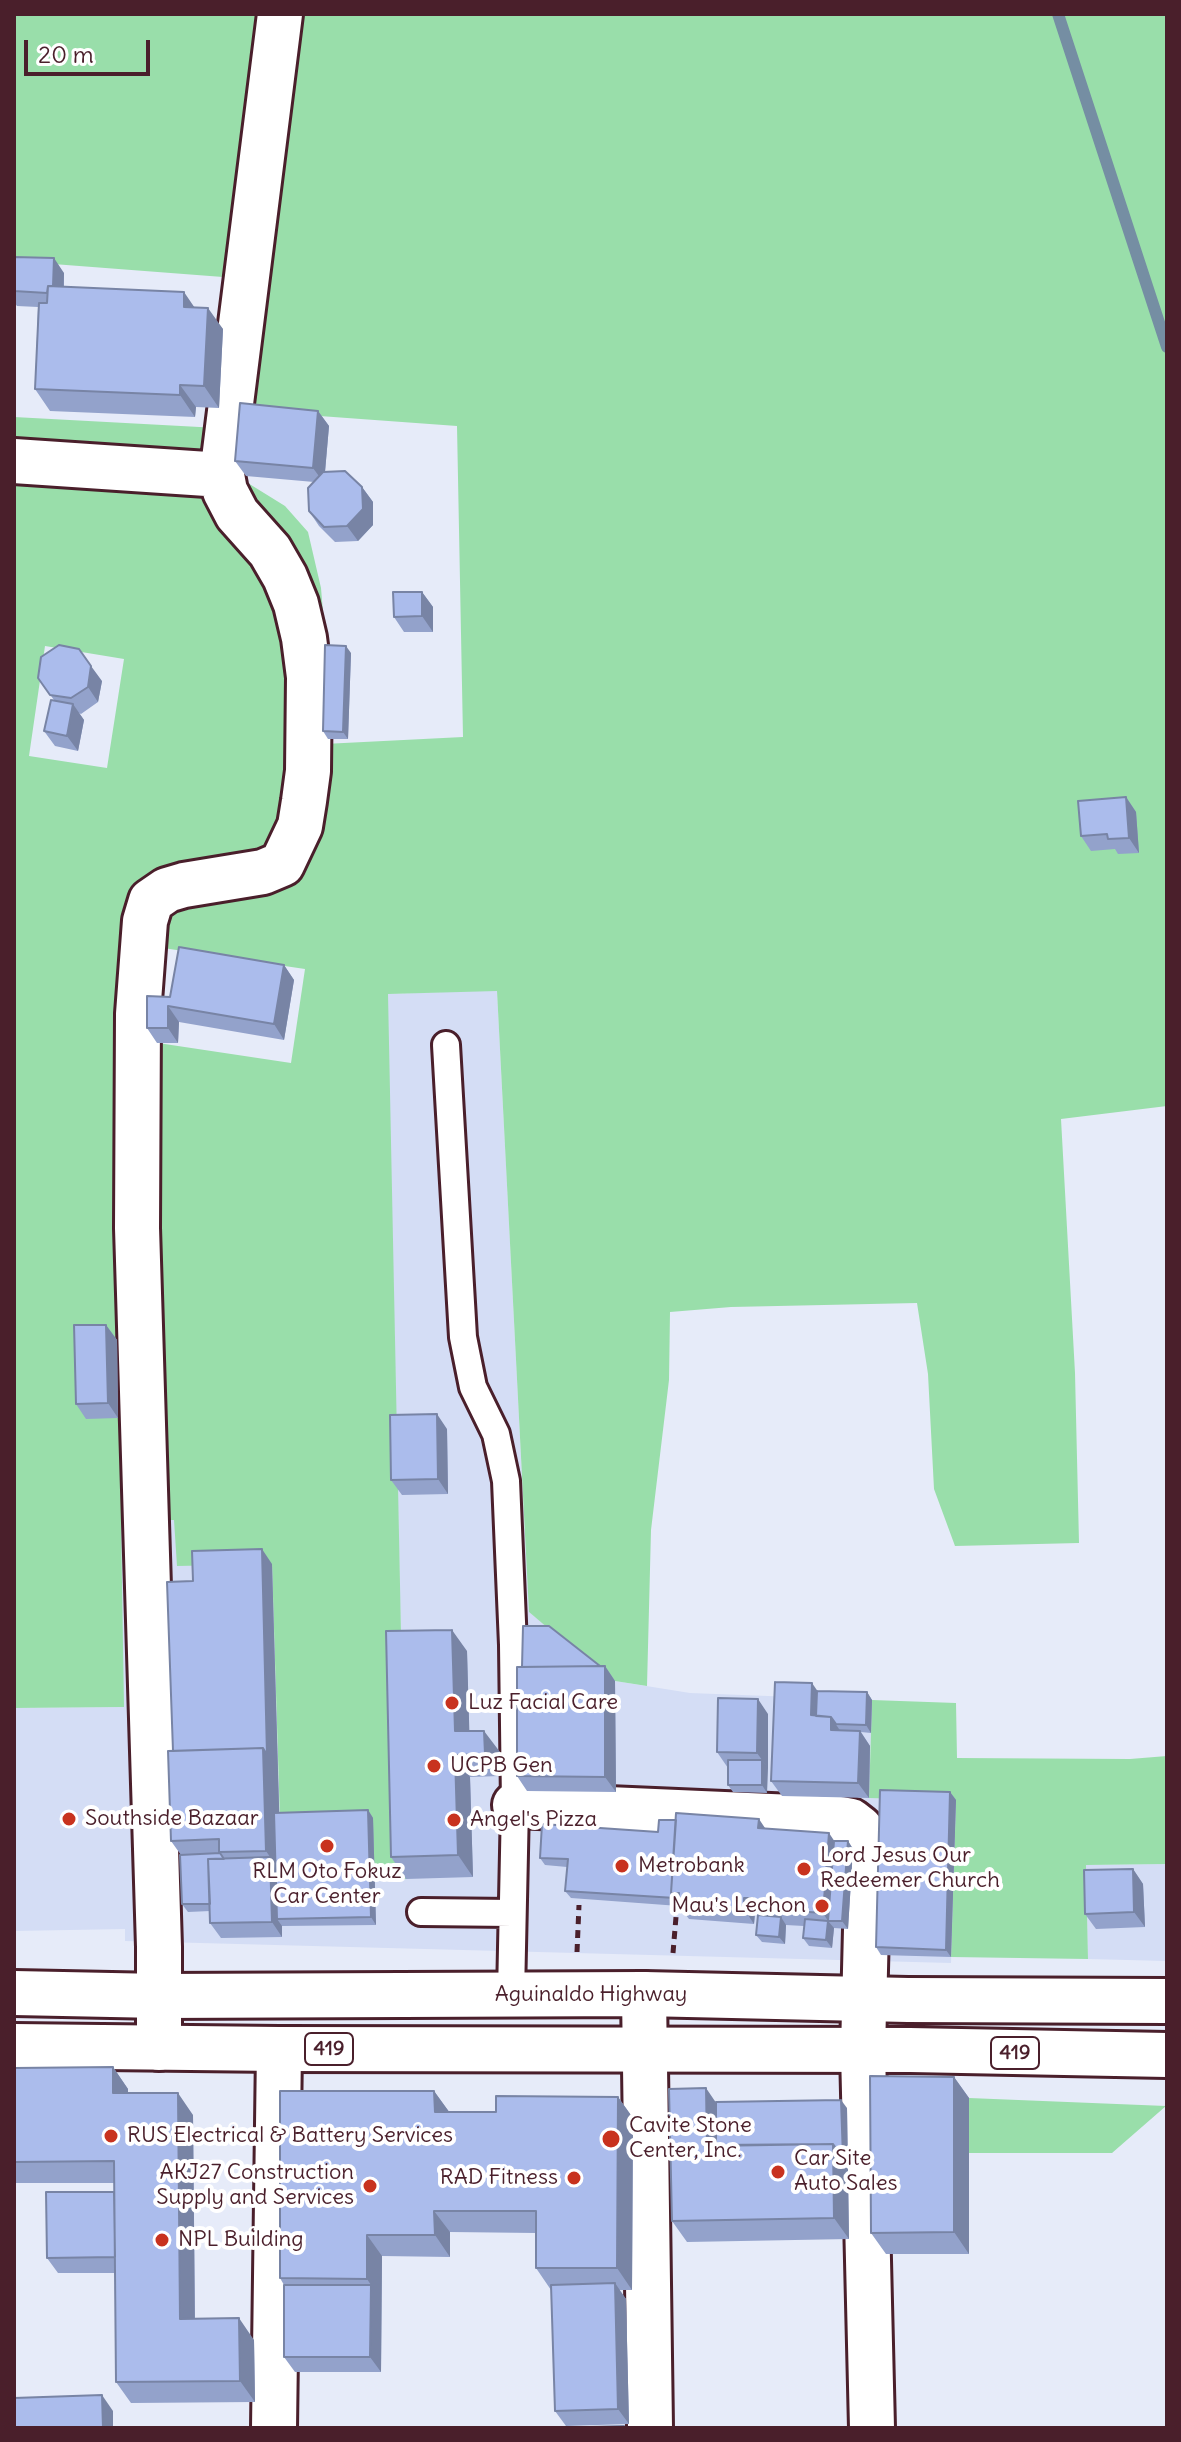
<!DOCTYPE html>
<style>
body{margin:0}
#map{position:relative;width:1181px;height:2442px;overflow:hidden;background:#e6ebf9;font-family:Delius,sans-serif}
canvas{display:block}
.frame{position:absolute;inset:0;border:16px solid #4a1f2b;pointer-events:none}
.scale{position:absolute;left:24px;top:40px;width:126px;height:36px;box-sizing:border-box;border:4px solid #4a1f2b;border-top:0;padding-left:10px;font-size:24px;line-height:28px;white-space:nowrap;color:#4a1f2b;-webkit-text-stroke:6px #fff;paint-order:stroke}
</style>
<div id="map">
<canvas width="1181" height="2442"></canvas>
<div class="frame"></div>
<div class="scale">20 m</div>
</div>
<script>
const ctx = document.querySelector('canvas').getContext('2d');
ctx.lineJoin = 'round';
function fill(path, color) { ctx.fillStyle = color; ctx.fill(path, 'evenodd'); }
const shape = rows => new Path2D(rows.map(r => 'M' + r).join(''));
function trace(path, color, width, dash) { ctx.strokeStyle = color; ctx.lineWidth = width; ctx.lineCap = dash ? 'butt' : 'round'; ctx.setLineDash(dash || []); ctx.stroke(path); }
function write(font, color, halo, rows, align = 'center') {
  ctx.font = font + ' Delius,sans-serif'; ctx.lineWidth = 8; ctx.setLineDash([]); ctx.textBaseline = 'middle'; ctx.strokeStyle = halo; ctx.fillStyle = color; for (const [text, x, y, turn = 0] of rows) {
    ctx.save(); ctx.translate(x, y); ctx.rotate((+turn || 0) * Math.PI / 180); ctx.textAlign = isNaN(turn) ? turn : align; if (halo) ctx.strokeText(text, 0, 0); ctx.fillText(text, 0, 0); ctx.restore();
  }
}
fill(shape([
 [497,990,529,1612,615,1681,690,1693,872,1700,869,1798,956,1800,951,1963,125,1941,125,1929,14,1931,14,1708,123,1707,121,1521,175,1520,272,1564,280,1820,406,1879,387,994],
 [1167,1864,1167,1961,1088,1959,1086,1865]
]), '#d4ddf5');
fill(shape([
 [14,14,1167,14,1167,1106,1061,1119,1075,1373,1079,1543,955,1546,934,1489,928,1374,917,1303,731,1307,670,1312,669,1380,651,1530,647,1686,615,1681,555,1634,529,1612,497,991,388,994,406,1879,375,1879,280,1820,272,1564,177,1566,174,1520,121,1521,124,1707,14,1708,14,417,218,428,243,480,285,506,308,532,321,588,326,648,324,744,463,737,457,426,251,411,236,278,14,261],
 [45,646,124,659,107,768,29,756],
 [163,948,305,969,291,1063,158,1043],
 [872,1700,956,1703,957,1758,1130,1759,1167,1756,1167,1864,1086,1865,1088,1959,951,1957,956,1801,869,1798],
 [969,2098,1166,2106,1112,2153,969,2153]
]), '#99deaa');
trace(shape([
 [1058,14,1167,347]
]), '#758ea3', 12);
const service = shape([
 [446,1045,463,1337,473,1387,496,1434,506,1481,513,1645,515,1805,511,1995],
 [421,1912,512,1913]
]);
const minor = shape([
 [14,461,222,475],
 [515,1805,840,1819,851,1821,860,1828,866,1837,868,1848,863,2051,872,2428],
 [644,1994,650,2428],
 [159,2048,159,1947,137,1228,138,1014,145,921,151,901,167,890,184,885,263,872,282,864,300,826,304,801,308,771,309,677,304,638,296,604,285,577,270,551,237,514,225,491,222,475,280,14],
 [274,2428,279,2049]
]);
const trunk = shape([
 [14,1993,160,1996,644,1994,908,2000,1167,2001],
 [14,2046,279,2049,910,2050,1167,2055]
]);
trace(service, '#4a1f2b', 32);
trace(minor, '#4a1f2b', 50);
trace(trunk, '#4a1f2b', 50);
trace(shape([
 [577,1952,579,1905],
 [673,1953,677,1905]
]), '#4a1f2b', 5, [8, 6]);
trace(service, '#fff', 26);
trace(minor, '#fff', 44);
trace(trunk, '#fff', 44);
fill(shape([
 [14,257,64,273,64,287,195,307,223,329,219,408,196,407,195,417,50,411,35,389,38,307,17,306,14,302],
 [318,411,329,426,325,472,362,487,373,502,373,525,358,541,335,542,319,526,309,511,314,482,246,476,235,461],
 [422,592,433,607,433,632,404,632,394,617],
 [351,653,348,739,328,739,323,731],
 [38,678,102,681,98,702,81,714,79,713,84,720,78,751,55,746,44,731,54,700],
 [1126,797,1136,812,1139,853,1118,854,1115,849,1091,851,1081,836],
 [284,965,294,980,284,1040,179,1022,178,1043,157,1043,147,1028,170,997],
 [106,1325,117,1340,118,1418,86,1419,76,1404],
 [447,1429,448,1494,402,1495,391,1480],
 [272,1564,279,1813,368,1810,373,1818,376,1925,282,1926,282,1937,221,1938,210,1923,210,1911,188,1912,182,1904,181,1855,171,1841,173,1751,193,1581],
 [467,1651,469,1731,500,1752,500,1776,470,1777,473,1877,406,1879,391,1857],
 [605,1666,615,1681,616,1792,527,1791,517,1776,522,1667],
 [817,1691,867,1692,872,1700,871,1733,861,1732,870,1746,869,1798,782,1796,771,1781],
 [768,1714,767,1793,733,1792,728,1785,728,1768,717,1752],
 [950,1792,956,1800,951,1957,881,1955,876,1947],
 [766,1829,834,1841,848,1841,853,1849,848,1929,834,1928,832,1948,809,1946,803,1938,804,1926,786,1925,785,1944,762,1942,756,1935,758,1915,756,1913,755,1913,754,1924,689,1919,679,1906,571,1898,565,1891,567,1867,545,1865,540,1858,658,1832],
 [1133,1869,1143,1884,1145,1927,1096,1929,1085,1914],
 [113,2067,128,2089,128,2093,193,2115,195,2319,254,2340,255,2402,131,2403,116,2382,115,2273,58,2273,47,2258,114,2192,114,2183,14,2183,14,2068],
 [954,2077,969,2098,969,2254,886,2254,871,2233],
 [434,2091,449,2112,496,2112,618,2097,633,2118,632,2290,619,2290,626,2299,629,2424,566,2426,555,2411,551,2290,536,2268,536,2233,450,2232,450,2257,382,2256,381,2372,295,2372,284,2357,284,2285,280,2278],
 [716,2102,847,2108,849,2239,687,2242,672,2221]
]), '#93a2cb');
fill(shape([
 [54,258,64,273,63,308,52,293],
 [184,292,199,314,184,307],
 [208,308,223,329,219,408,204,386],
 [180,385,196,407,195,417,180,395],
 [318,411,329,426,324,483,313,468],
 [362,487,373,502,373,525,358,541,347,526],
 [422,592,433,607,433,632,422,616],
 [346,646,351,653,348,739,343,732],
 [91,666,102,681,98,702,88,687],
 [73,704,84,720,78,751,67,736],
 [1126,797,1136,812,1139,853,1129,838],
 [284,965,294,980,284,1040,274,1024],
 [168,1006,179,1022,178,1043,168,1028],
 [106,1325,117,1340,118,1418,108,1403],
 [437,1414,447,1429,448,1494,438,1479],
 [262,1549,272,1564,281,1873,266,1851,263,1748],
 [452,1630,467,1651,470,1753,455,1731],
 [605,1666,615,1681,616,1792,605,1777],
 [812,1683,823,1699,822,1723,811,1715],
 [867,1692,872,1700,871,1733,866,1725],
 [758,1699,768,1714,768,1768,757,1753],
 [831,1717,841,1732,831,1730],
 [484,1731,500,1752,500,1776,485,1754],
 [860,1731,870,1746,869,1798,858,1783],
 [455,1755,470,1777,473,1877,458,1855],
 [762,1760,768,1768,767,1793,762,1785],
 [950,1792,956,1800,951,1957,946,1950],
 [368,1810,373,1818,376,1925,371,1917],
 [759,1819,769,1834,758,1828],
 [829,1833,839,1848,828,1921,823,1913],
 [848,1841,853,1849,848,1929,842,1921],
 [270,1857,281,1873,277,1919,282,1926,282,1937,272,1922],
 [1133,1869,1143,1884,1145,1927,1134,1912],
 [744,1898,755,1913,754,1924,744,1909],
 [781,1917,786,1925,785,1944,779,1937],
 [828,1921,834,1928,832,1948,826,1940],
 [113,2067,128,2089,128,2115,113,2093],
 [954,2077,969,2098,969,2254,954,2232],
 [706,2088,721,2110,722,2159,707,2146],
 [434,2091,450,2113,435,2112],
 [178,2093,193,2115,195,2341,180,2319],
 [618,2097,633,2118,632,2290,617,2268],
 [841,2100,847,2108,849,2239,834,2218,833,2144],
 [434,2211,450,2232,450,2257,435,2235],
 [367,2235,382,2256,381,2372,370,2357,371,2285,367,2279],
 [615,2283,626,2299,629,2424,618,2409],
 [239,2318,254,2340,255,2402,240,2381],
 [102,2395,113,2411,113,2428,103,2428]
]), '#7884a5');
const building = shape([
 [14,257,54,258,53,286,48,286,47,293,14,291,14,257],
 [48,286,184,292,184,307,208,308,204,386,180,385,180,395,35,389,39,303,47,303,48,286],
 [240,403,318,411,313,468,235,461,240,403],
 [345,471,362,487,363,509,347,526,324,527,309,511,308,488,323,472,345,471],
 [393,592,422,592,422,616,394,617,393,592],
 [59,645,79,649,91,666,88,687,71,698,50,695,38,678,41,657,59,645],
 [325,645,346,646,343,732,323,731,325,645],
 [51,700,73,704,67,736,44,731,51,700],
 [1126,797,1129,838,1108,839,1107,834,1081,836,1078,801,1126,797],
 [179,947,284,965,274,1024,168,1006,168,1028,147,1028,147,996,170,997,179,947],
 [74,1325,106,1325,108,1403,76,1404,74,1325],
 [437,1414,438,1479,391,1480,390,1415,437,1414],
 [262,1549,267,1755,263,1748,173,1751,167,1582,193,1581,192,1551,262,1549],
 [523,1626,549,1626,600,1666,522,1667,523,1626],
 [452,1630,455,1731,484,1731,485,1754,455,1755,458,1855,391,1857,386,1631,452,1630],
 [605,1666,605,1777,517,1776,517,1667,605,1666],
 [775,1682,812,1683,811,1715,831,1717,831,1730,860,1731,858,1783,771,1781,775,1682],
 [817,1691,867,1692,866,1725,836,1724,831,1717,816,1716,817,1691],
 [718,1698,758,1699,757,1753,717,1752,718,1698],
 [263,1748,266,1851,219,1852,219,1839,171,1841,168,1751,263,1748],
 [728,1760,762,1760,762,1785,728,1785,728,1760],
 [880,1790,950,1792,946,1950,876,1947,880,1790],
 [368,1810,371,1917,277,1919,274,1813,368,1810],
 [676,1813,759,1819,758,1828,829,1833,823,1913,753,1908,753,1898,744,1898,744,1909,678,1904,679,1893,671,1893,676,1813],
 [659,1820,676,1820,671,1893,675,1898,565,1891,568,1859,540,1858,542,1824,658,1832,659,1820],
 [834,1841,848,1841,842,1921,828,1921,834,1841],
 [220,1853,224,1859,208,1859,210,1904,182,1904,180,1855,220,1853],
 [270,1857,272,1922,210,1923,208,1859,270,1857],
 [1133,1869,1134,1912,1085,1914,1084,1870,1133,1869],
 [758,1915,781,1917,779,1937,756,1935,758,1915],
 [805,1919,828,1921,826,1940,803,1938,805,1919],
 [113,2067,113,2093,178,2093,180,2319,239,2318,240,2381,116,2382,114,2161,14,2162,14,2068,113,2067],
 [870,2076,954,2077,954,2232,871,2233,870,2076],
 [706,2088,707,2146,833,2144,834,2218,672,2221,669,2089,706,2088],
 [280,2091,434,2091,435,2112,496,2112,496,2096,618,2097,617,2268,536,2268,536,2211,434,2211,435,2235,367,2235,367,2279,280,2278,280,2091],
 [841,2100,843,2158,833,2144,716,2145,716,2102,841,2100],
 [46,2192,114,2192,115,2257,47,2258,46,2192],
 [615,2283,618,2409,555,2411,551,2285,615,2283],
 [284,2285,371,2285,370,2357,284,2357,284,2285],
 [102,2395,103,2428,14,2428,14,2398,102,2395],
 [624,2426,624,2428,554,2428,624,2426]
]);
fill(building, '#abbcec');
trace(building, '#7884a5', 2);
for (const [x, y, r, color] of [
 [452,1703,8,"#c8321e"],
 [434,1766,8,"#c8321e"],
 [69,1819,8,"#c8321e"],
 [454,1820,8,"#c8321e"],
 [327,1846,8,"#c8321e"],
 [622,1866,8,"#c8321e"],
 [804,1869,8,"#c8321e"],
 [822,1906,8,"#c8321e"],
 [111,2136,8,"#c8321e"],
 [611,2139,10,"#c8321e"],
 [778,2172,8,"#c8321e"],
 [574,2178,8,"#c8321e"],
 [370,2186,8,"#c8321e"],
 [162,2240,8,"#c8321e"]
]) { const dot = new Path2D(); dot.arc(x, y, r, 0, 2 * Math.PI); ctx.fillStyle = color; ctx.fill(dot); trace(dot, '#fff', 3); }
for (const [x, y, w] of [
 [329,2049,48],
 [1015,2053,48]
]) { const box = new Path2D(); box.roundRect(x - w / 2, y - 16, w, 32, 6); ctx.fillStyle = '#fff'; ctx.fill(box); trace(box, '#4a1f2b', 2); }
write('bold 20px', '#4a1f2b', null, [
 ["419",329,2049],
 ["419",1015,2053]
]);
write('22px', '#4a1f2b', '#fff', [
 ["Luz Facial Care",468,1703],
 ["UCPB Gen",450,1766],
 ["Southside Bazaar",85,1819],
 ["Angel's Pizza",470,1820],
 ["Lord Jesus Our",820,1856],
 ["Redeemer Church",820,1881],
 ["Metrobank",638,1866],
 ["RLM Oto Fokuz",327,1872,"center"],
 ["Car Center",327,1897,"center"],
 ["Mau's Lechon",806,1906,"right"],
 ["Cavite Stone",629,2126],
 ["Center, Inc.",629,2151],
 ["RUS Electrical & Battery Services",127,2136],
 ["Car Site",794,2159],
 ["Auto Sales",794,2184],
 ["AKJ27 Construction",354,2173,"right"],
 ["Supply and Services",354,2198,"right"],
 ["RAD Fitness",558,2178,"right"],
 ["NPL Building",178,2240]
], 'left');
write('22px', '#4a1f2b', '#fff', [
 ["Aguinaldo Highway",591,1995]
]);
</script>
